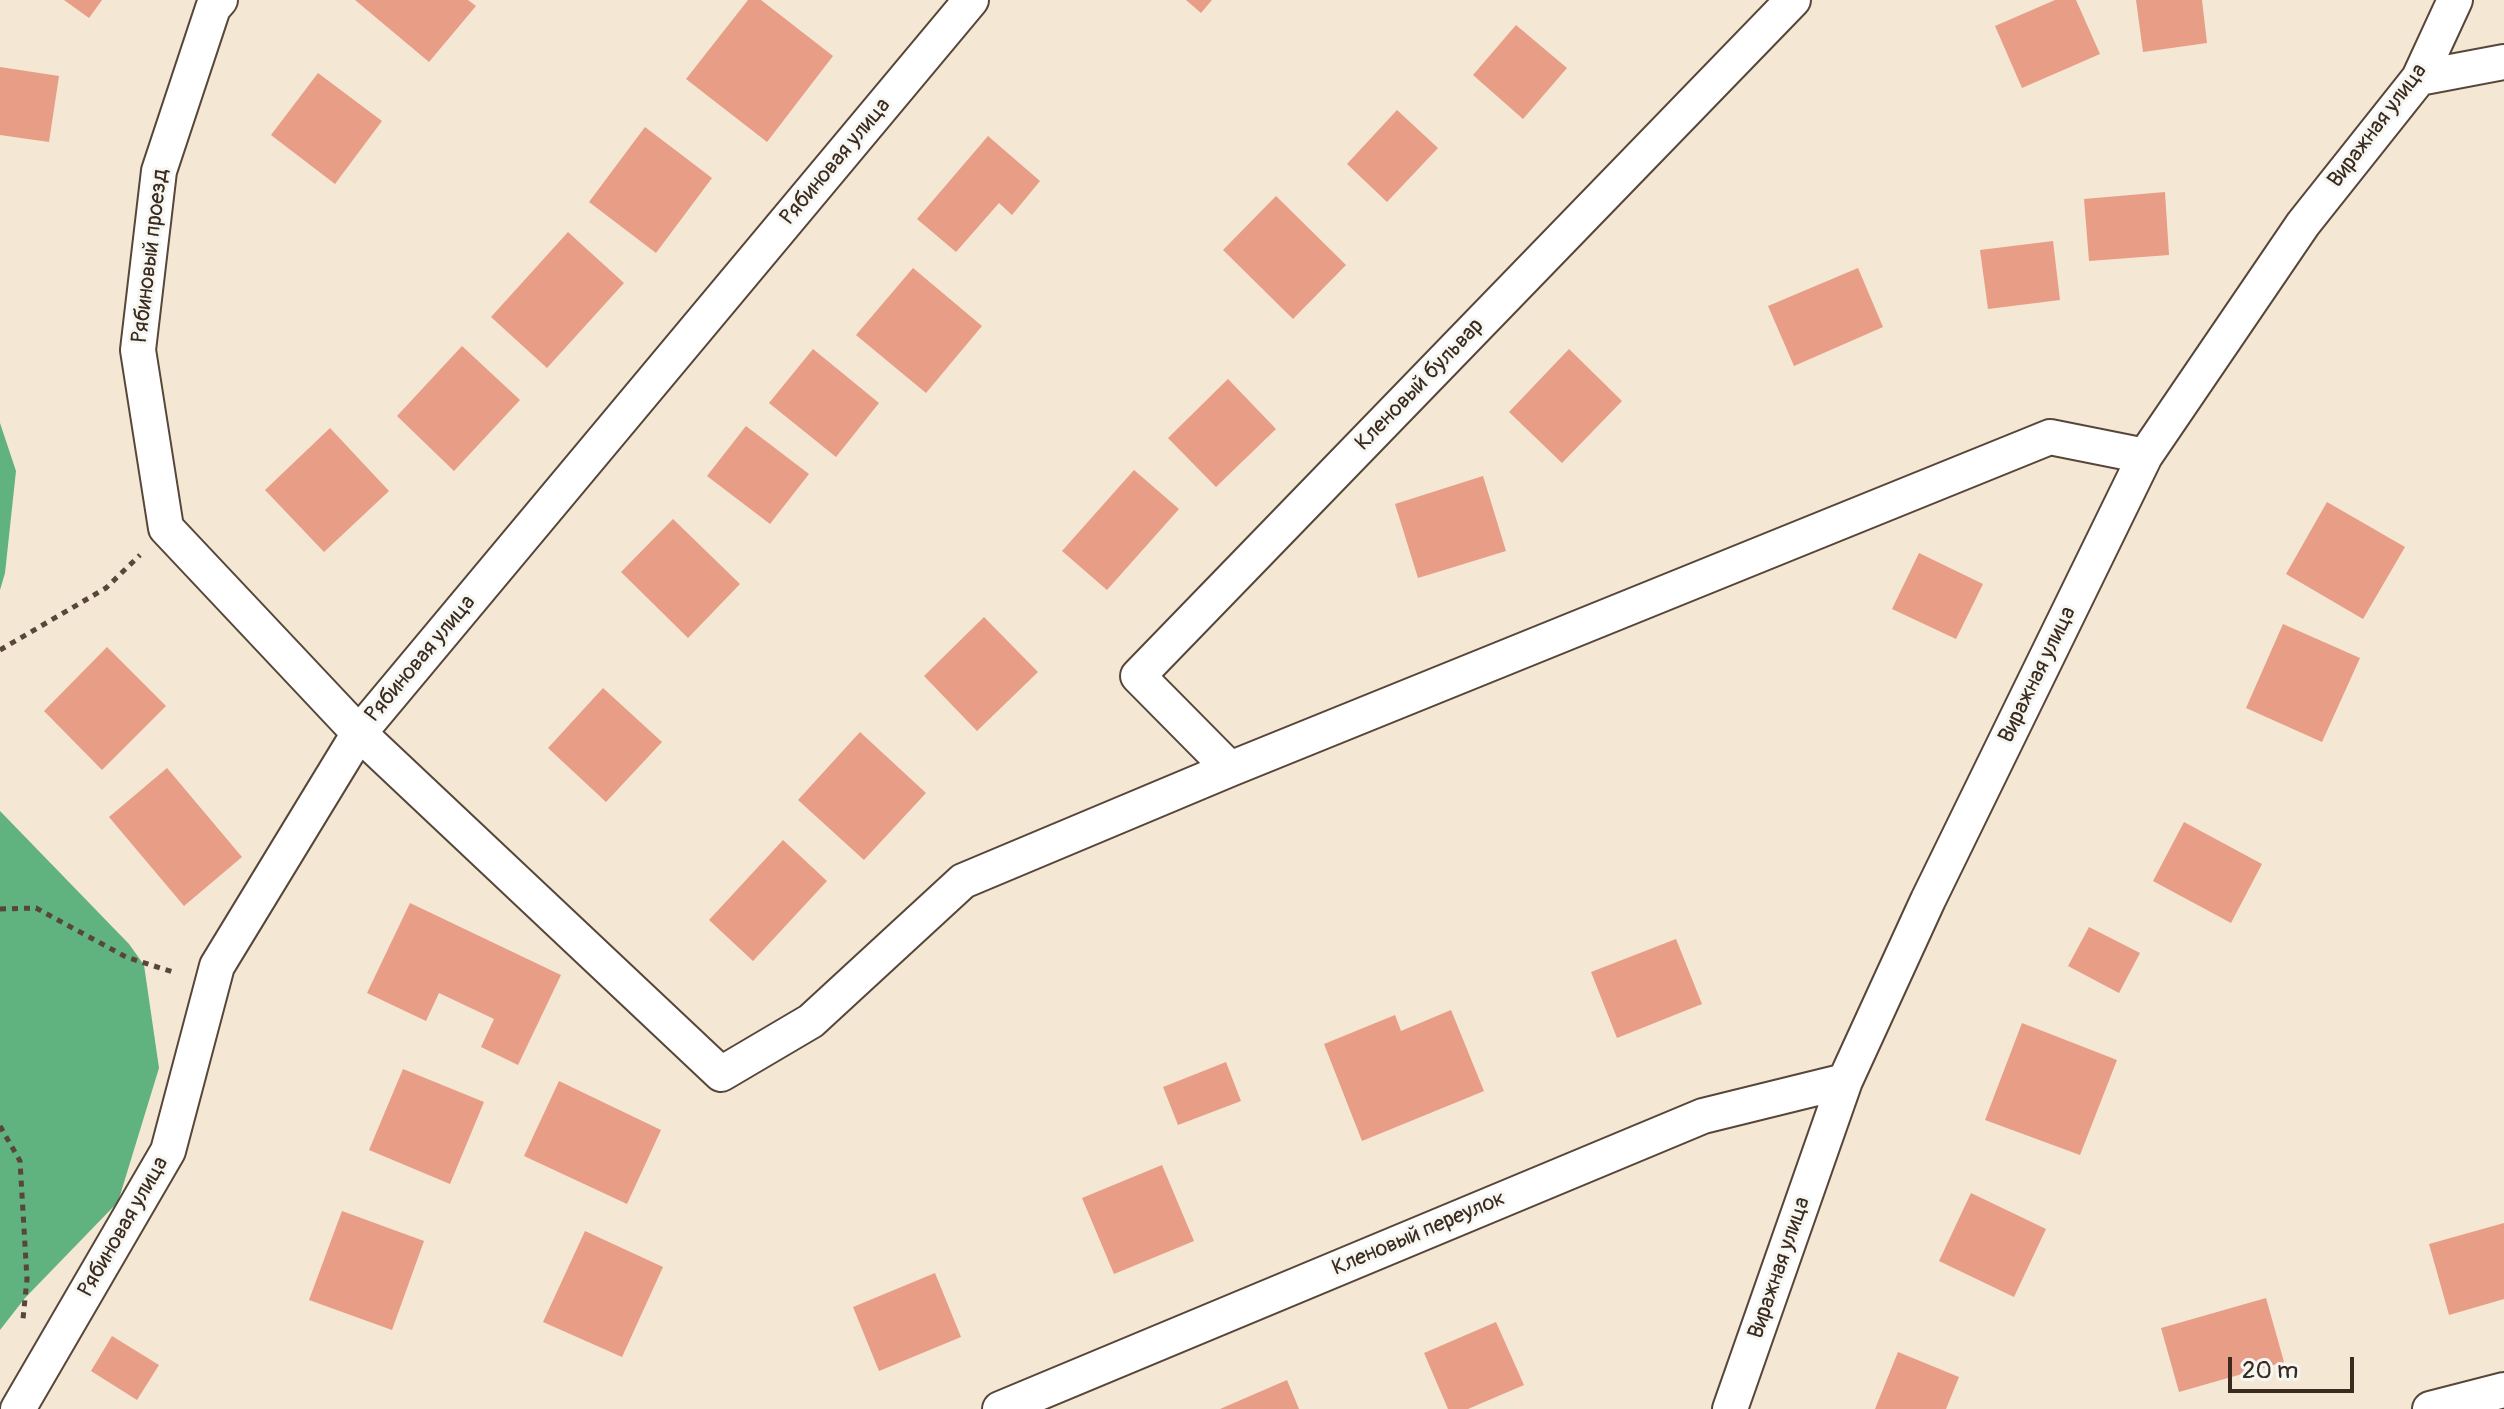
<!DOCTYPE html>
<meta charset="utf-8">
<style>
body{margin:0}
#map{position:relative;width:2504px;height:1409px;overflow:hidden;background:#f4e7d4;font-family:Pangolin,sans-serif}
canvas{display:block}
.scale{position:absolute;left:2228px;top:1357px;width:126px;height:36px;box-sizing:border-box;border:4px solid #3b2a1e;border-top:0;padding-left:10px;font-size:24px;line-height:28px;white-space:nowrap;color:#3b2a1e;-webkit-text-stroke:6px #f6f6f2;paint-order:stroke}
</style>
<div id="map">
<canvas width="2504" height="1409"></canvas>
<div class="scale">20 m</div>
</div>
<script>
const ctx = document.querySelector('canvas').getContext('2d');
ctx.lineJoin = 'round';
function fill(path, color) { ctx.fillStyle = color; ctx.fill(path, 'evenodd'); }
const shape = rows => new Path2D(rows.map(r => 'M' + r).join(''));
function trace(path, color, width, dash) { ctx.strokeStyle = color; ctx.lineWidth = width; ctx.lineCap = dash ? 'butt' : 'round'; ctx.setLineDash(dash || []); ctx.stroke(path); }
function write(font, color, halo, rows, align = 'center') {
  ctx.font = font + ' Pangolin,sans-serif'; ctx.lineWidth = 6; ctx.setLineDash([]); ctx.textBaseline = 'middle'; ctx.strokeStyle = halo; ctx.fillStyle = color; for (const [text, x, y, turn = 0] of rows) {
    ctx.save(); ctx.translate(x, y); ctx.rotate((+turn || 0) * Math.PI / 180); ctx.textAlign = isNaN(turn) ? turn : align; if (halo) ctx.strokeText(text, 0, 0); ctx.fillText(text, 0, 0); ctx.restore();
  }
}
fill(shape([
 [0,423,16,471,5,573,0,590],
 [0,811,129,944,144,965,159,1068,118,1202,25,1298,0,1330]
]), '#60b27f');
fill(shape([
 [64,0,102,0,89,18],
 [355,0,468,0,476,6,429,62],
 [748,0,761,0,833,56,767,142,686,79],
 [1186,0,1212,0,1201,13],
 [2055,0,2076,0,2100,54,2022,88,1995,26],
 [2136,0,2202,0,2207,43,2143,52],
 [1516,25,1567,68,1523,119,1473,75],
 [0,67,59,76,49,142,0,135],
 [318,73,382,121,335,184,271,135],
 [1397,110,1438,148,1387,202,1347,164],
 [645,127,712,178,656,253,589,202],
 [988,136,1040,181,1012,215,999,203,956,252,917,219],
 [2165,192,2169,255,2089,261,2084,199],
 [1276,196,1346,265,1293,319,1223,250],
 [568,232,624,283,547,368,491,317],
 [2053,241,2060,300,1988,309,1980,250],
 [913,268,982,326,926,393,856,335],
 [1858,268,1883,327,1794,366,1768,306],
 [462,346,520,400,454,471,397,416],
 [813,349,879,403,836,457,769,403],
 [1569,349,1622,401,1562,463,1509,412],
 [1228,379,1276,429,1216,487,1168,438],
 [746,426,809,474,770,524,707,476],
 [330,428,389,491,324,552,265,490],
 [1134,470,1179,509,1107,590,1062,551],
 [1483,476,1506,551,1418,578,1395,504],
 [2327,502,2405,547,2363,619,2286,574],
 [673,519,740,584,688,638,621,572],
 [1919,553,1983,584,1956,639,1892,609],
 [984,617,1038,672,977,731,924,676],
 [2283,624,2360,658,2322,742,2246,708],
 [107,647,166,706,102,770,44,711],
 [603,688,662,742,606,802,548,748],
 [860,732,926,793,864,860,798,800],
 [167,768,242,857,184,906,109,817],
 [2184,822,2262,864,2231,923,2153,881],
 [783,840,827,881,753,961,709,920],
 [410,903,561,975,518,1065,481,1047,494,1019,439,993,426,1021,367,993],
 [2089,927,2140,953,2119,993,2068,966],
 [1676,939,1702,1004,1617,1038,1591,972],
 [1451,1010,1484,1091,1362,1141,1324,1044,1395,1015,1401,1031],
 [2022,1023,2117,1060,2080,1155,1985,1120],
 [1226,1062,1241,1101,1178,1125,1163,1087],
 [403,1069,484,1102,450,1184,369,1150],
 [559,1081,661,1130,627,1204,524,1156],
 [1162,1165,1194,1241,1114,1274,1082,1198],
 [1971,1193,2046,1229,2014,1297,1939,1261],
 [342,1211,424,1241,392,1330,309,1300],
 [2504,1223,2504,1299,2449,1315,2429,1244],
 [585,1231,663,1267,622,1357,543,1322],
 [935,1273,961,1337,879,1371,853,1307],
 [2266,1298,2284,1362,2179,1392,2161,1328],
 [1496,1322,1524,1385,1468,1409,1448,1409,1424,1353],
 [112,1336,159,1365,137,1400,91,1371],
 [1898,1352,1959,1377,1946,1409,1875,1409],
 [1287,1380,1299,1409,1220,1409]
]), '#e89d87');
const minor = shape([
 [220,0,213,8,159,171,138,350,166,528,359,733,721,1074,811,1021,963,881,1230,769,2050,437,2145,456],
 [2419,78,2504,62],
 [1230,769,1138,676,1793,0],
 [18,1409,168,1151,217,966,359,733,971,0],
 [1000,1409,1703,1116,1845,1081],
 [1730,1409,1845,1081,1928,900,2145,456,2303,224,2419,78,2455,0],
 [2430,1409,2504,1390]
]);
trace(minor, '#574639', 38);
trace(shape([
 [0,650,106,588,140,555],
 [0,909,36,908,126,957,176,973],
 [0,1126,20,1161,27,1279,23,1319]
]), '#574639', 5, [6, 6]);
trace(minor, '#fff', 34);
write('22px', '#3b2a1e', '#f6f6f2', [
 ["Виражная улица",2378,126,-53],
 ["Рябиновая улица",836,162,-50],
 ["Рябиновый проезд",151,256,-83],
 ["Кленовый бульвар",1420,385,-46],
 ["Рябиновая улица",421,659,-50],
 ["Виражная улица",2038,675,-64],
 ["Рябиновая улица",124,1227,-60],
 ["Кленовый переулок",1419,1234,-23],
 ["Виражная улица",1780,1268,-71]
]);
</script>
